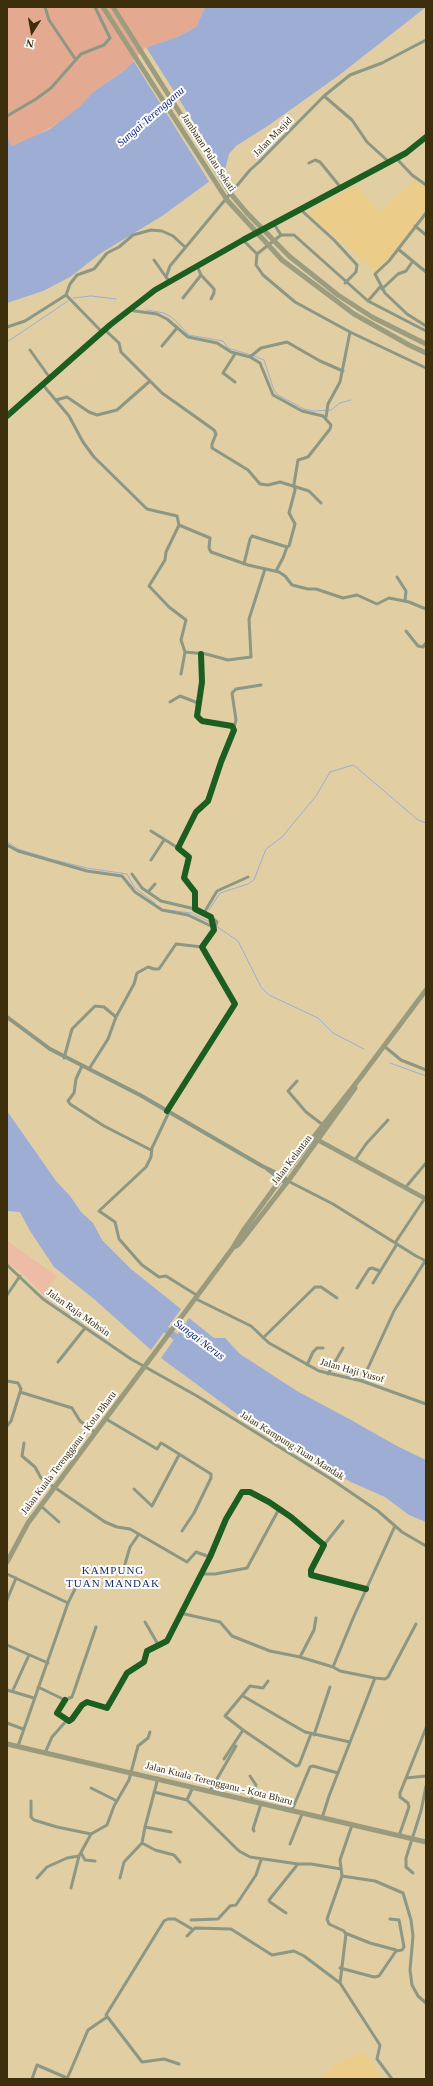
<!DOCTYPE html>
<style>
body{margin:0}
#map{position:relative;width:433px;height:2086px;overflow:hidden;background:#e1cea3;font-family:"Times New Roman",serif}
canvas{display:block}
.frame{position:absolute;inset:0;border:8px solid #3d2e0c;pointer-events:none}
.north{position:absolute;left:12px;top:12px;width:40px;height:40px;-webkit-text-stroke:3px #fdfdfd;paint-order:stroke;rotate:191deg;font-size:11px;font-weight:700;line-height:16px;text-align:center;color:#3d2e0c}
.north::after{content:'';display:block;margin:auto;width:14px;height:18px;background:#3d2e0c;clip-path:polygon(50% 0,100% 100%,50% 72%,0 100%)}
</style>
<div id="map">
<canvas width="433" height="2086"></canvas>
<div class="frame"></div>
<div class="north">N</div>
</div>
<script>
const ctx = document.querySelector('canvas').getContext('2d');
ctx.lineJoin = 'round';
function fill(path, color) { ctx.fillStyle = color; ctx.fill(path, 'evenodd'); }
const shape = rows => new Path2D(rows.map(r => 'M' + r).join(''));
function trace(path, color, width, dash) { ctx.strokeStyle = color; ctx.lineWidth = width; ctx.lineCap = dash ? 'butt' : 'round'; ctx.setLineDash(dash || []); ctx.stroke(path); }
function write(font, color, halo, rows, align = 'center') {
  ctx.font = font + ' "Times New Roman",serif'; ctx.lineWidth = 4; ctx.setLineDash([]); ctx.textBaseline = 'middle'; ctx.strokeStyle = halo; ctx.fillStyle = color; for (const [text, x, y, turn = 0] of rows) {
    ctx.save(); ctx.translate(x, y); ctx.rotate((+turn || 0) * Math.PI / 180); ctx.textAlign = isNaN(turn) ? turn : align; if (halo) ctx.strokeText(text, 0, 0); ctx.fillText(text, 0, 0); ctx.restore();
  }
}
fill(shape([
 [414,180,426,188,426,208,404,240,375,271,307,213,356,185,380,212],
 [363,2051,383,2079,316,2079,326,2075,334,2065]
]), '#ebcd89');
fill(shape([
 [7,1241,57,1276,43,1294,23,1274,7,1263]
]), '#eebba4');
fill(shape([
 [7,7,205,7,196,27,177,37,149,47,125,70,93,92,78,108,57,124,30,139,12,146,7,136]
]), '#e4a991');
fill(shape([
 [205,7,426,7,338,76,269,125,236,146,229,154,225,170,162,216,101,253,70,277,43,291,7,303,7,136,12,146,50,129,78,108,93,92,125,70,148,47,177,37,196,27],
 [7,1111,56,1181,70,1196,81,1212,93,1223,102,1240,131,1269,181,1309,151,1350,94,1299,54,1267,30,1231,20,1212,7,1211],
 [189,1318,214,1338,225,1338,240,1354,297,1391,351,1420,397,1446,426,1460,426,1522,409,1515,385,1497,351,1482,302,1455,248,1422,161,1358]
]), '#9dadd4');
fill(shape([
 [146,47,225,172,210,183,133,60]
]), '#e1cea3');
trace(shape([
 [73,298,91,296,116,299],
 [147,310,164,313,173,318,189,335,223,341,228,348,251,355],
 [7,342,68,301],
 [254,356,264,360,274,390,278,395,304,409,314,411,331,410,340,403,351,400],
 [7,842,18,849,54,860,87,868,127,874,134,887,155,903],
 [168,910,191,913,212,923],
 [209,910,220,893,248,884,254,880,266,849,282,837,316,796,330,772,353,765,356,767,418,820,426,823],
 [216,926,238,941,261,987,269,995,318,1018,333,1033,364,1049],
 [390,1063,426,1076]
]), '#9dadd4', 1);
trace(shape([
 [159,1324,182,1342]
]), '#9dadd4', 7);
trace(shape([
 [45,7,49,20,76,60],
 [324,96,352,120,367,142,389,162],
 [7,116,36,99,51,88,81,54,104,45,110,38,95,7],
 [396,158,412,175,426,185],
 [309,163,315,160,320,162,342,189],
 [301,210,334,240,357,265,356,272,345,283],
 [426,213,389,261,375,274,385,293,407,314,426,326],
 [274,224,281,235],
 [415,226,426,235],
 [243,240,257,254],
 [398,249,426,272],
 [154,260,166,277],
 [197,266,201,275,214,289,214,293,211,299],
 [169,281,166,277,170,266,250,170,259,162,324,96,350,75,382,63,426,40],
 [382,289,398,274,406,271,413,261],
 [66,295,102,332],
 [183,298,201,275],
 [368,301,380,287],
 [128,310,157,314,167,319,188,337,217,343,231,352,250,357,260,363,273,395,302,411,323,416,331,425,330,429,308,457,298,460,294,484,295,490,289,513,295,524,289,546,287,547,252,536,250,539,244,564],
 [7,327,25,321,66,295,70,284,77,275,94,269,107,253,119,247,133,235,151,230,162,231,173,236,185,247],
 [105,330,119,343,121,352,150,381],
 [426,331,368,301,294,235,281,235,257,254,256,265,263,275,295,302,350,332,426,368],
 [162,346,177,328],
 [30,350,50,378],
 [250,357,261,348,287,342,320,361,343,371],
 [235,382,223,373,235,354],
 [43,385,69,416,83,442,94,457,147,509,177,516,179,525,210,538,209,548,211,552,248,565,279,572,285,576,292,585,308,589,316,589,343,598,357,595,377,604,389,598,409,602,426,609],
 [56,400,67,397,89,412,97,415,117,410,150,381,162,393,214,430,216,434,212,444,212,448,248,470,260,484,268,485,280,482,309,491,321,503],
 [326,417,328,404,340,382,350,332],
 [179,525,166,552,165,560,149,586,169,607,186,620,181,640,185,652,206,654,228,660,251,657,249,619,265,569],
 [276,571,283,558,287,547],
 [397,577,406,591,405,601],
 [406,631,418,646,423,647,426,643],
 [181,674,185,652],
 [170,702,180,696,198,703],
 [234,728,236,720,232,693,236,689,261,685],
 [151,831,178,848],
 [7,845,18,851,87,871,122,876,135,892,162,910,188,915,213,927],
 [151,860,164,840],
 [132,874,142,888,161,901,195,909],
 [148,892,155,884],
 [204,913,217,891,248,877],
 [211,917,217,922,214,930],
 [384,1046,401,1060,426,1070],
 [64,1058,72,1029,95,1006,104,1007,116,1017],
 [82,1066,76,1079,74,1093,68,1101,70,1104,104,1126,151,1150],
 [89,1069,108,1039,116,1017,134,984,137,973,148,967,154,969,159,969,176,944,202,947],
 [297,1081,288,1091,306,1112,323,1125],
 [167,1111,235,1004,202,947,214,930,212,921,211,917,195,909,195,892,184,878,189,857,178,848,196,812,208,801,221,762,234,730,232,726,202,721,197,716,202,682,201,654],
 [169,1112,152,1148,151,1157,146,1167,99,1211,115,1222,119,1239,142,1265,159,1277,166,1276,198,1296],
 [355,1160,366,1144,388,1120],
 [288,1181,333,1204,416,1256,426,1261],
 [405,1188,426,1163],
 [395,1243,425,1198],
 [7,1265,43,1299,131,1359,197,1396,331,1479,378,1511,402,1532,426,1546],
 [373,1283,397,1244],
 [357,1288,369,1269,372,1268,380,1271],
 [7,1295,20,1276],
 [196,1299,251,1326,269,1343,319,1371,362,1381,426,1404],
 [263,1338,315,1287,321,1287,337,1298],
 [58,1362,85,1328],
 [307,1365,313,1352,317,1348,323,1348],
 [328,1374,343,1348],
 [7,1381,18,1383,21,1389,11,1421,7,1426],
 [362,1381,394,1311,425,1261],
 [20,1392,72,1408,80,1421,96,1433],
 [106,1419,157,1449,161,1443,163,1444,211,1474,211,1478,194,1513,182,1531],
 [24,1443,22,1456,35,1467,41,1478,105,1522,117,1527,130,1529,187,1562,196,1552,210,1557],
 [134,1489,152,1506,179,1455],
 [41,1506,59,1522],
 [324,1545,343,1521],
 [125,1564,130,1547,139,1534],
 [7,1574,68,1603],
 [201,1574,215,1574,247,1568,279,1509],
 [7,1600,16,1578],
 [180,1613,220,1622,232,1636,270,1651,300,1657,333,1667],
 [145,1622,159,1646],
 [7,1645,48,1663],
 [300,1657,314,1630,316,1618],
 [375,1678,385,1679,388,1677,416,1624],
 [268,1681,263,1688,250,1686,225,1716,243,1730,296,1766,299,1765,311,1734],
 [38,1687,65,1700,72,1697,96,1627],
 [7,1690,34,1698],
 [13,1690,29,1655],
 [243,1696,305,1732,350,1742],
 [65,1700,57,1713,69,1721,72,1719,82,1705,87,1702,107,1708,127,1673,144,1662,147,1651,167,1641,210,1557,226,1519,242,1492,250,1492,269,1502,291,1517,324,1545,311,1570,311,1575,366,1589],
 [7,1723,23,1729],
 [314,1735,330,1687],
 [18,1746,68,1603,77,1585],
 [45,1753,52,1737,67,1720],
 [224,1759,243,1730],
 [250,1776,256,1785,251,1801],
 [158,1778,145,1827,171,1832],
 [406,1778,426,1776],
 [91,1788,117,1801],
 [210,1791,236,1746],
 [154,1792,187,1800,239,1851,250,1857,298,1864,311,1864,341,1869],
 [187,1800,193,1787],
 [31,1801,31,1817,34,1820,57,1827,91,1834],
 [292,1810,310,1767,313,1766,338,1773],
 [322,1818,329,1796,375,1678,340,1671,333,1667,354,1616,395,1526],
 [254,1831,253,1829,261,1804],
 [399,1836,409,1807,408,1803,400,1797,400,1793,426,1728],
 [142,1843,155,1850,174,1855,180,1862],
 [290,1844,302,1814],
 [81,1853,85,1860,95,1861],
 [413,1873,406,1867,406,1858,421,1811,426,1786],
 [342,1876,375,1881,403,1893,411,1920,413,1936,410,1970,412,1985,418,1996,426,2003],
 [37,1878,47,1867,67,1858,79,1856,91,1834,107,1825,114,1806,129,1780,138,1746,148,1738,150,1732],
 [120,1878,124,1862,142,1843,145,1827],
 [71,1888,79,1856],
 [286,1913,270,1902,269,1900,298,1864],
 [191,1920,218,1919,230,1906,236,1905,256,1875,261,1860],
 [345,1933,370,1943,396,1950],
 [187,1936,195,1928,231,1929,272,1955,294,1951,304,1956,340,1983,378,2042,380,2045,377,2059,392,2079],
 [340,1968,374,1977,379,1976,396,1951,402,1950,404,1947,399,1920,390,1919],
 [340,1983,346,1934,344,1931,329,1924,327,1919,342,1876,340,1860,352,1825],
 [179,2064,164,2059,142,2062,106,2015,164,1921,168,1919,175,1919,192,1929],
 [32,2079,37,2065,67,2078],
 [67,2079,88,2030,107,2017]
]), '#8c9784', 3);
trace(shape([
 [7,416,110,325,155,290,243,240,406,153,426,137],
 [7,1017,50,1049,140,1095,262,1166,283,1176,288,1181],
 [267,1169,283,1181,288,1181]
]), '#8c9784', 4);
trace(shape([
 [316,1139,426,1199]
]), '#979b80', 4.5);
trace(shape([
 [289,256,338,295,372,317,426,344],
 [282,260,354,314,409,345,426,353]
]), '#9c9d7f', 5);
trace(shape([
 [234,1247,239,1244,288,1181,355,1088],
 [7,1562,28,1523,232,1249,243,1231,283,1176,360,1078,426,990],
 [7,1744,426,1842]
]), '#9a9a7d', 5);
trace(shape([
 [103,7,227,200,282,260],
 [113,7,231,194,247,213,289,256]
]), '#9c9d7f', 5);
trace(shape([
 [7,416,110,325,155,290,243,240,406,153,426,137],
 [167,1111,235,1004,202,947,214,930,212,921,211,917,195,909,195,892,184,878,189,857,178,848,196,812,208,801,221,762,234,730,232,726,202,721,197,716,202,682,201,654],
 [65,1700,57,1713,69,1721,72,1719,82,1705,87,1702,107,1708,127,1673,144,1662,147,1651,167,1641,210,1557,226,1519,242,1492,250,1492,269,1502,291,1517,324,1545,311,1570,311,1575,366,1589]
]), '#1b5e20', 6);
write('10px', '#3d2e0c', '#fdfdfd', [
 ["Jalan Masjid",273,137,-46],
 ["Jambatan Pulau Sekati",208,153,57],
 ["Jalan Kelantan",292,1160,-53],
 ["Jalan Raja Mohsin",78,1313,35],
 ["Jalan Haji Yusof",352,1371,16],
 ["Jalan Kampung Tuan Mandak",292,1446,32],
 ["Jalan Kuala Terengganu - Kota Bharu",69,1453,-53],
 ["Jalan Kuala Terengganu - Kota Bharu",219,1784,14]
]);
write('italic 11px', '#11297c', '#fdfdfd', [
 ["Sungai Terengganu",151,117,-41],
 ["Sungai Nerus",199,1340,37]
]);
ctx.letterSpacing = '1px';
write('11px', '#1c3168', '#fdfdfd', [
 ["KAMPUNG",113,1571],
 ["TUAN MANDAK",113,1584]
]);
ctx.letterSpacing = '0px';
</script>
